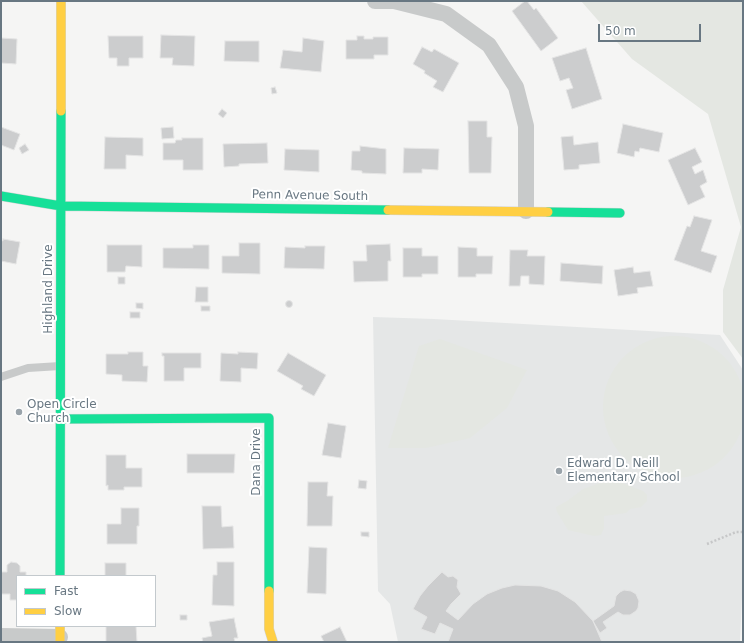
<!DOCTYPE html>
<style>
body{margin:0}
#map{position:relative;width:744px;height:643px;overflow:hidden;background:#f5f5f4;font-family:"DejaVu Sans",sans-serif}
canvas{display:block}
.frame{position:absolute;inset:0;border:2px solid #687782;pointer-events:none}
.legend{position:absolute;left:16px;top:575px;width:140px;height:52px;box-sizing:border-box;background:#fff;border:1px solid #c3c9cd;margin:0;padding:5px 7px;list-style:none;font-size:12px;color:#687782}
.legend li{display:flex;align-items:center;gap:8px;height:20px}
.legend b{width:20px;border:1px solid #c3c9cd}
.scale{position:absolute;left:598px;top:24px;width:103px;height:18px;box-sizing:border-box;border:2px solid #687782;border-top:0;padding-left:5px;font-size:12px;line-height:14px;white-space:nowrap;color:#687782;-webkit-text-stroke:3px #fff;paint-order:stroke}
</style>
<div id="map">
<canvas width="744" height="643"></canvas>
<div class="frame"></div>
<ul class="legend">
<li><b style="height:5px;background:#16e098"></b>Fast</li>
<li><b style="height:5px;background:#ffcf43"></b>Slow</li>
</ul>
<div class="scale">50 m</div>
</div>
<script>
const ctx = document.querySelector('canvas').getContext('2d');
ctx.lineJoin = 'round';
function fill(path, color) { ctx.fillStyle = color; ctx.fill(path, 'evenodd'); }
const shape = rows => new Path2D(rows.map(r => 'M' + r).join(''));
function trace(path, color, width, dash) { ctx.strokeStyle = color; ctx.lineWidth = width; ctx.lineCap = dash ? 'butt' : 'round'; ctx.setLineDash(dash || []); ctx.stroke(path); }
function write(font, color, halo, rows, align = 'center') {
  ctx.font = font + ' "DejaVu Sans",sans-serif'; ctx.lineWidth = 4; ctx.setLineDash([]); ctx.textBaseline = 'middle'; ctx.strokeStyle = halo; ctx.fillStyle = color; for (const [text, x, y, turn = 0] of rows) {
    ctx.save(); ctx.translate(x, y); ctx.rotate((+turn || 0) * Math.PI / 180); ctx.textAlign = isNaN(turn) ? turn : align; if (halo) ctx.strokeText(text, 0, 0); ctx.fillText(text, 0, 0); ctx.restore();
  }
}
fill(shape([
 [373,317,434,319,720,335,743,370,743,572,740,642,398,642,390,604,378,591]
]), '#e5e7e7');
fill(shape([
 [581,1,743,1,743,359,723,332,723,290,741,227,708,114,632,59],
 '603 407a71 71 0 1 1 142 0a71 71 0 1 1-142 0Z',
 [440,339,527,370,507,408,470,438,426,448,388,448,419,346],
 [612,479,643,491,647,495,647,501,641,507,630,509,626,513,604,516,604,528,601,535,594,536,568,530,557,512,556,507,567,501,583,489]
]), '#e4e7e2');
const building = shape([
 [525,1,527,1,534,10,536,8,558,38,541,51,512,11,525,1],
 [161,35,195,36,194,66,172,65,173,58,160,58,161,35],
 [108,36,143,36,143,58,129,58,129,66,117,66,117,58,109,58,108,36],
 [357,36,364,36,364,39,373,39,373,37,388,37,388,55,374,55,374,59,346,59,346,40,357,40,357,36],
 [1,38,17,39,16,64,1,63,1,38],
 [303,38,324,41,321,72,280,68,283,50,302,52,303,38],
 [225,41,259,41,259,62,224,61,225,41],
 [422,47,432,52,434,49,459,63,443,92,433,87,437,81,424,73,425,71,413,64,422,47],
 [586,48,602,99,572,109,566,90,573,88,569,78,560,81,552,58,586,48],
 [275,87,277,93,272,94,271,88,275,87],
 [222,109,227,113,223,118,218,114,222,109],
 [468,121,487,121,487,137,492,137,491,173,469,173,468,121],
 [623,124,663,133,659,152,640,148,639,152,635,151,634,157,617,153,623,124],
 [1,127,20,134,14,150,1,145,1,127],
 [173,127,174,138,162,139,161,128,173,127],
 [573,136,574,145,598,142,600,163,579,165,579,169,564,170,561,137,573,136],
 [105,137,143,138,143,156,126,155,126,169,104,169,105,137],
 [182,138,203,138,203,170,183,170,183,160,163,160,163,143,175,143,176,140,182,140,182,138],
 [267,143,268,163,239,164,239,166,224,167,223,144,267,143],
 [25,144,29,150,22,154,19,148,25,144],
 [360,146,386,149,386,174,362,173,362,171,351,170,352,151,360,151,360,146],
 [404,148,439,149,438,170,422,169,422,173,403,173,404,148],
 [695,148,702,162,692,167,695,174,703,170,707,182,700,186,705,197,688,205,668,160,695,148],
 [285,149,319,150,319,172,284,170,285,149],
 [694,216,712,220,701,251,717,256,711,273,674,260,687,226,690,227,694,216],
 [3,239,20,242,16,264,1,261,1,240,3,241,3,239],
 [239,243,260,243,260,274,222,273,222,256,239,256,239,243],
 [390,244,391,261,388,261,388,281,354,282,353,261,367,261,366,245,390,244],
 [107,245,142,245,142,267,126,266,125,272,107,272,107,245],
 [193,245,209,245,209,269,163,268,163,248,193,248,193,245],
 [305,246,325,246,324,269,284,268,285,247,305,248,305,246],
 [458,247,477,248,477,256,493,256,492,274,476,274,476,277,458,277,458,247],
 [403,248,422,248,422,256,438,256,438,274,422,274,422,277,403,277,403,248],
 [510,250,528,250,527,256,545,256,544,285,529,284,529,276,521,276,520,286,509,286,510,250],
 [561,263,603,266,602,284,560,281,561,263],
 [633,267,634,273,650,271,653,286,637,288,638,293,618,296,614,270,633,267],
 [118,277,125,277,125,284,118,284,118,277],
 [196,287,208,287,208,302,195,302,196,287],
 '285.5 304a3.5 3.5 0 1 1 7 0a3.5 3.5 0 1 1-7 0Z',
 [136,303,143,303,143,309,136,308,136,303],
 [201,306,210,306,210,311,201,311,201,306],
 [130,312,140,312,140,318,130,318,130,312],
 [128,352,143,352,143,366,148,366,147,382,122,381,122,375,106,374,106,354,128,354,128,352],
 [238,352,258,353,257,369,241,368,241,382,220,381,221,353,238,354,238,352],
 [162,353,201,353,201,368,184,368,184,381,164,381,164,356,162,356,162,353],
 [288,353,326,375,314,396,301,389,303,386,277,371,288,353],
 [328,423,346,426,341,458,322,455,328,423],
 [187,454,235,454,234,473,187,473,187,454],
 [106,455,126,455,126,468,142,468,142,487,124,487,124,490,108,490,108,485,106,486,106,455],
 [359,480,367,481,366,489,358,488,359,480],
 [308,482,328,482,327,496,333,496,332,526,307,526,308,482],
 [202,506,221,506,222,527,233,526,234,548,203,549,202,506],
 [121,508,139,508,139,526,137,526,137,544,107,544,107,524,121,524,121,508],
 [361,532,369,532,369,537,361,536,361,532],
 [309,547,327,548,326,594,307,593,309,547],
 [11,562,17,563,20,566,20,572,26,572,26,576,17,576,17,600,10,600,10,594,1,594,1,572,7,572,7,565,11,562],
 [217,562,234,562,234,606,212,605,213,575,217,575,217,562],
 [105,563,126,563,126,576,105,576,105,563],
 [442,572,448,577,453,576,458,580,457,587,461,594,451,604,446,611,458,620,473,604,487,594,502,588,515,585,541,586,558,591,575,602,593,621,602,642,448,642,453,629,440,623,435,634,421,629,427,617,413,609,420,596,428,586,442,572],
 [624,590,631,591,636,594,639,601,638,608,636,611,630,615,623,615,618,612,603,622,607,628,600,633,593,621,614,606,616,596,620,592,624,590],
 [180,615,187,615,187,620,180,620,180,615],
 [234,618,238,638,234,638,235,642,203,642,202,638,212,636,209,622,234,618],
 [106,626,136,626,137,642,106,642,106,626],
 [340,627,347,642,324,642,321,636,340,627]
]);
fill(building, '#cccdce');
trace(building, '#e4e4e4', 1);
const fast = shape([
 [1,196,61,206,388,210],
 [548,212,620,213],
 [61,419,269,418,269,591],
 [60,576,61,111]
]);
const slow = shape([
 [61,111,61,1],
 [388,210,548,212],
 [269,591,269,629,273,642],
 [60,626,60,642]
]);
trace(fast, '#d1d2d2', 10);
trace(slow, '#d1d2d2', 10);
trace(shape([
 [707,544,736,532,743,532]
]), '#c6c7c8', 2.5, [2, 2]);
trace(shape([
 [1,377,28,368,60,366]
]), '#c8caca', 8);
trace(shape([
 [375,1,394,1,446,14,489,45,516,87,526,126,526,211],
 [1,636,60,637]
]), '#c8caca', 16);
trace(fast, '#16e098', 9);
trace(slow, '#ffcf43', 9);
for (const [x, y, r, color] of [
 [19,412,4,"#99a3aa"],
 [559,471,4,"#99a3aa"]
]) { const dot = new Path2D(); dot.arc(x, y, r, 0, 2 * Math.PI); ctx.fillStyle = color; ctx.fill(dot); trace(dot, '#fff', 1.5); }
write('12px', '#687782', '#fff', [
 ["Penn Avenue South",310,196,1],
 ["Highland Drive",49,289,-90],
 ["Dana Drive",257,462,-90]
]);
write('12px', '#687782', '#fff', [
 ["Open Circle",27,405],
 ["Church",27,419],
 ["Edward D. Neill",567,464],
 ["Elementary School",567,478]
], 'left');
</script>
